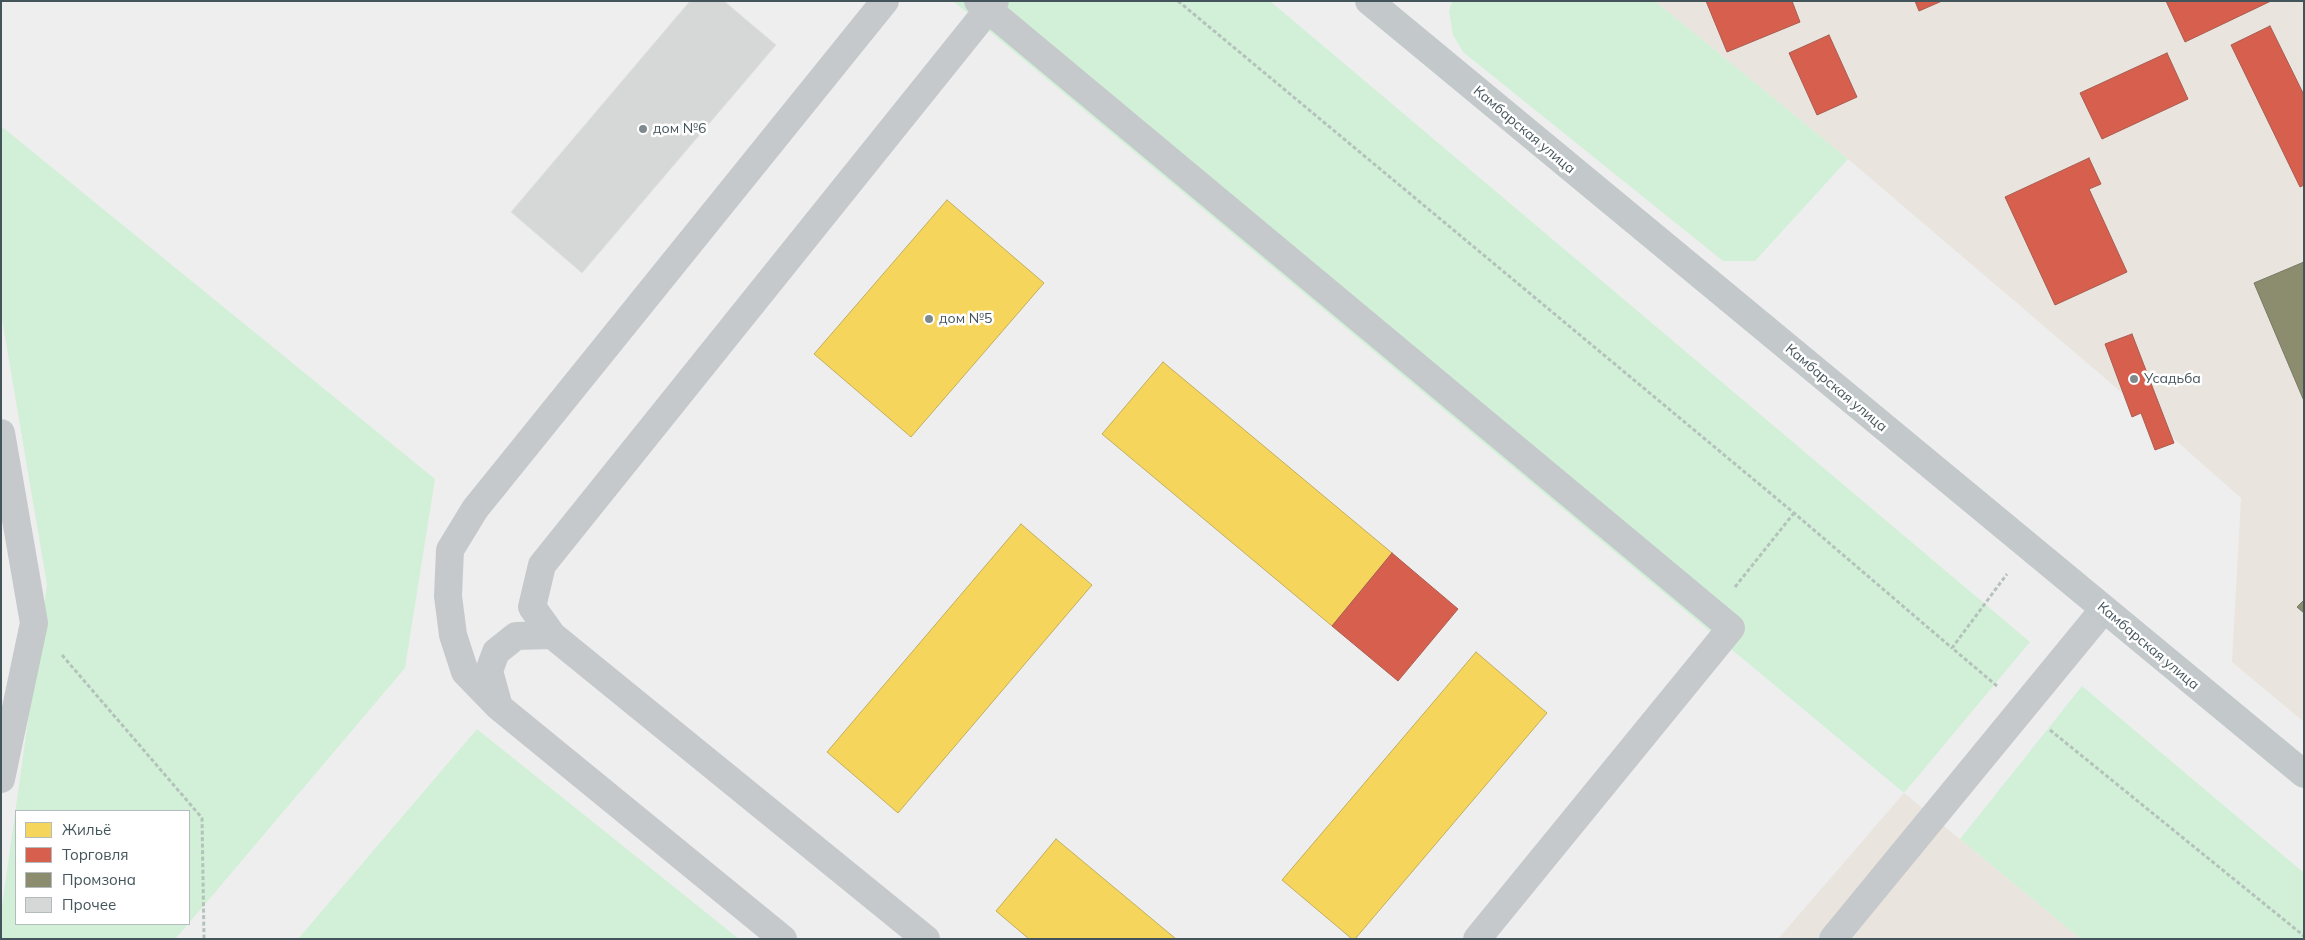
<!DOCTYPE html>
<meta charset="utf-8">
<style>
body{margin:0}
#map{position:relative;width:2305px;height:940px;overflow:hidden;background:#efeeee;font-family:Mulish,sans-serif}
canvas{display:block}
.frame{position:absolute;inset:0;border:2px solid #44545b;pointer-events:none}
.legend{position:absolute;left:15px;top:810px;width:175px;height:115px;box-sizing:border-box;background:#fff;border:1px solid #b4bbbd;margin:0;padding:6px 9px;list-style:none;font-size:15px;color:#44545b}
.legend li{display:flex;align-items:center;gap:10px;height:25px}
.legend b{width:25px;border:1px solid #b4bbbd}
</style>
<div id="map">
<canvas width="2305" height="940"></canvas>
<div class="frame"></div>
<ul class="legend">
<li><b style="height:14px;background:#f6d55c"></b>Жильё</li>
<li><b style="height:14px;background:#d6604d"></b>Торговля</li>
<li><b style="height:14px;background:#8c8c6e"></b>Промзона</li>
<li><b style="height:14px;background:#d6d7d7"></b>Прочее</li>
</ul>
</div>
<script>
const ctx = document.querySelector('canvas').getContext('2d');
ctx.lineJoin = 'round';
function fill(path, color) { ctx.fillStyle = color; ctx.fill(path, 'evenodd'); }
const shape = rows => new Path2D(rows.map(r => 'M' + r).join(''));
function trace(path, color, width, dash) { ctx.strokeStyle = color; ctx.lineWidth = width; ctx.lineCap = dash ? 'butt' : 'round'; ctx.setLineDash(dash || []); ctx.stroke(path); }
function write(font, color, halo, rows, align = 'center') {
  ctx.font = font + ' Mulish,sans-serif'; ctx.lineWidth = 5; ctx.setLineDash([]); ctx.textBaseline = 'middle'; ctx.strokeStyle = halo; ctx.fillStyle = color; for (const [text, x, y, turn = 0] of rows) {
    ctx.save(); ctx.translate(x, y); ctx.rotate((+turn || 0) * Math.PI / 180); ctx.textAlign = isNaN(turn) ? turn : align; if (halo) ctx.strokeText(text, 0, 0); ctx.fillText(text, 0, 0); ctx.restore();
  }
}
fill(shape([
 [1655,1,2304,1,2304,722,2232,662,2241,498,2120,391,1848,159],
 [1904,793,2081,939,1778,939]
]), '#e9e4dd');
fill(shape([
 [953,1,1270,1,2030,642,1904,793],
 [1452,1,1655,1,1848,159,1755,261,1723,261,1463,52,1453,35,1449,11],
 [1,126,435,479,405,668,189,923,189,811,16,811,16,924,188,924,175,939,1,939,1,914,47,585,1,313],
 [2082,686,2304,873,2304,939,2081,939,1960,839],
 [477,729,739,939,298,939]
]), '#d1f0d7');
const homes = shape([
 [947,200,1044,283,911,437,814,354,947,200],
 [1163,362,1392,553,1332,626,1102,434,1163,362],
 [1021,524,1092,585,898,813,827,752,1021,524],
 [1476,652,1547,713,1355,939,1352,939,1282,880,1476,652],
 [1056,839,1176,939,1029,939,996,911,1056,839]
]);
fill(homes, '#f6d55c');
trace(homes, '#c1ae5c', 1);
const shops = shape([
 [1706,1,1792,1,1800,22,1727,52,1706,1],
 [1915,1,1942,1,1919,11,1915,1],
 [2166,1,2271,1,2185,42,2166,1],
 [2270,26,2304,95,2304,185,2300,187,2231,45,2270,26],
 [1829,35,1857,97,1817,115,1789,53,1829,35],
 [2167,53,2188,99,2102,139,2080,93,2167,53],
 [2089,158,2101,184,2089,189,2127,272,2055,305,2005,197,2089,158],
 [2132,334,2174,443,2155,450,2141,413,2132,417,2105,344,2132,334],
 [1392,553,1458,609,1398,681,1332,626,1392,553]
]);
fill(shops, '#d6604d');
trace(shops, '#aa5c51', 1);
const industry = shape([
 [2304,262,2304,401,2254,283,2304,262],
 [2304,600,2304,613,2297,607,2304,600]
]);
fill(industry, '#8c8c6e');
trace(industry, '#767b68', 1);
const building = shape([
 [690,1,724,1,776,45,582,273,511,212,690,1]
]);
fill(building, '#d6d7d7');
trace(building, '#e0e0e1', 1);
trace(shape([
 [1178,1,1794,513,1952,648],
 [1735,587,1794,513],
 [62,655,202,818,204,939],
 [1997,686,1952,648,2007,574],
 [2050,730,2304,936]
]), '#b4c2bc', 3, [4, 2.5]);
trace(shape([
 [978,1,1731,628,1477,939],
 [1,433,34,623,1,779],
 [499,707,489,671,496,652,516,636,552,635],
 [783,939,499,707,465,672,453,635,448,596,450,550,475,509,885,1],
 [926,939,552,635,532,607,542,565,995,1],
 [1833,939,2104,609]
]), '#c5c9cb', 28);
trace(shape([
 [1369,1,2304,774]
]), '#c3c8ca', 28);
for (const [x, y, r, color] of [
 [643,129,5,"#808a8e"],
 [929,319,5,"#808a8e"],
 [2134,379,5,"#808a8e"]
]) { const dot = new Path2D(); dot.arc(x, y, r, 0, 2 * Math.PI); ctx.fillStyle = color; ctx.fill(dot); trace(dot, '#fff', 2); }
write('14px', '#44545b', '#fff', [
 ["дом №6",653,129],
 ["дом №5",939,319],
 ["Усадьба",2144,379]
], 'left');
write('14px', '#44545b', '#fff', [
 ["Камбарская улица",1524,130,40],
 ["Камбарская улица",1836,388,40],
 ["Камбарская улица",2148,646,40]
]);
</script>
